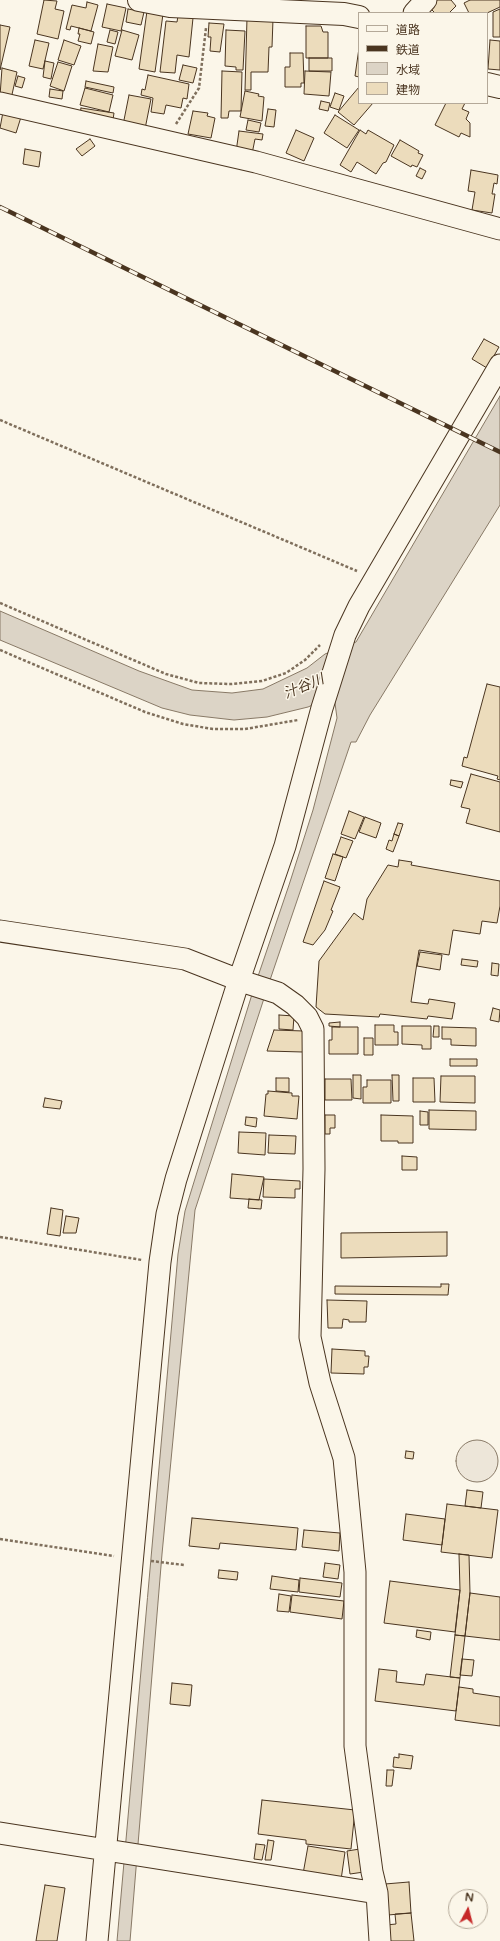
<!DOCTYPE html>
<meta charset="utf-8">
<style>
body{margin:0}
#map{position:relative;width:500px;height:1941px;overflow:hidden;background:#fbf6e9;font-family:"Varela Round","Noto Sans JP",sans-serif}
canvas{display:block}
.legend{position:absolute;left:358px;top:12px;width:130px;height:92px;box-sizing:border-box;background:#fbf6e9;border:1px solid #b4a999;margin:0;padding:5px 7px;list-style:none;font-size:12px;color:#4a3520}
.legend li{display:flex;align-items:center;gap:8px;height:20px}
.legend b{width:20px;border:1px solid #b4a999}
.north{position:absolute;left:448px;top:1889px;width:40px;height:40px;box-sizing:border-box;background:#fbf6e9;border:1px solid #b4a999;border-radius:50%;rotate:7deg;font-size:11px;font-weight:700;line-height:16px;text-align:center;color:#4a3520}
.north::after{content:'';display:block;margin:auto;width:14px;height:18px;background:#c62828;clip-path:polygon(50% 0,100% 100%,50% 72%,0 100%)}
</style>
<div id="map">
<canvas width="500" height="1941"></canvas>
<ul class="legend">
<li><b style="height:5px;background:#fbf6e9"></b>道路</li>
<li><b style="height:5px;background:#4a3520"></b>鉄道</li>
<li><b style="height:11px;background:#dcd4c6"></b>水域</li>
<li><b style="height:11px;background:#ecdcbc"></b>建物</li>
</ul>
<div class="north">N</div>
</div>
<script>
const ctx = document.querySelector('canvas').getContext('2d');
ctx.lineJoin = 'round';
function fill(path, color) { ctx.fillStyle = color; ctx.fill(path, 'evenodd'); }
const shape = rows => new Path2D(rows.map(r => 'M' + r).join(''));
function trace(path, color, width, dash) { ctx.strokeStyle = color; ctx.lineWidth = width; ctx.lineCap = dash ? 'butt' : 'round'; ctx.setLineDash(dash || []); ctx.stroke(path); }
function write(font, color, halo, rows, align = 'center') {
  ctx.font = font + ' "Varela Round","Noto Sans JP",sans-serif'; ctx.lineWidth = 3; ctx.setLineDash([]); ctx.textBaseline = 'middle'; ctx.strokeStyle = halo; ctx.fillStyle = color; for (const [text, x, y, turn = 0] of rows) {
    ctx.save(); ctx.translate(x, y); ctx.rotate((+turn || 0) * Math.PI / 180); ctx.textAlign = isNaN(turn) ? turn : align; if (halo) ctx.strokeText(text, 0, 0); ctx.fillText(text, 0, 0); ctx.restore();
  }
}
const green = shape([
 '456 1461a21 21 0 1 1 42 0a21 21 0 1 1-42 0Z'
]);
fill(green, '#ede6d9');
trace(green, '#887966', 1);
const water = shape([
 [500,396,500,505,370,715,356,742,351,742,270,980,195,1210,162,1554,130,1941,117,1941,178,1254,185,1211,253,991,289,885,313,810,337,718,334,696,308,707,267,717,234,720,190,715,162,708,0,640,0,611,139,671,192,690,232,693,263,689,307,668,325,654,356,642,500,396]
]);
fill(water, '#dcd4c6');
trace(water, '#887966', 1);
const building = shape([
 [44,0,57,1,55,9,64,11,58,39,37,34,44,0],
 [436,0,451,0,456,6,449,13,435,13,429,7,436,0],
 [470,0,500,0,500,7,487,13,469,13,464,3,470,0],
 [87,2,98,5,91,31,71,26,70,30,66,29,72,5,86,8,87,2],
 [107,4,126,8,121,31,102,27,107,4],
 [128,9,144,12,141,25,126,22,128,9],
 [500,9,500,37,493,37,493,12,500,9],
 [147,11,163,14,155,72,139,69,147,11],
 [178,16,193,18,189,57,177,55,175,73,160,72,166,21,177,22,178,16],
 [247,18,273,19,272,47,269,47,268,72,251,72,251,90,245,90,247,18],
 [209,23,224,24,220,52,210,51,211,37,208,37,209,23],
 [0,25,10,27,0,70,0,25],
 [306,26,321,26,323,32,328,32,328,58,306,58,306,26],
 [79,28,94,32,91,44,78,41,80,34,78,34,79,28],
 [110,30,118,32,115,44,107,42,110,30],
 [122,30,139,35,132,60,115,56,122,30],
 [226,30,245,31,243,70,236,70,236,67,225,66,226,30],
 [35,40,49,43,43,69,29,66,35,40],
 [64,40,81,46,74,65,58,60,64,40],
 [490,40,500,41,500,70,488,69,490,40],
 [98,44,113,47,108,72,93,71,98,44],
 [359,48,359,77,355,76,359,48],
 [290,53,303,53,304,83,301,83,301,87,285,87,285,67,290,67,290,53],
 [309,58,332,58,332,71,309,71,309,58],
 [45,61,54,63,51,79,43,77,45,61],
 [58,62,72,66,64,91,50,86,58,62],
 [183,65,197,68,193,83,179,80,183,65],
 [2,68,17,72,11,99,0,96,2,68],
 [222,71,242,72,241,111,229,111,228,118,221,118,222,71],
 [305,71,331,72,329,96,304,94,305,71],
 [148,75,189,84,187,99,183,98,181,108,166,105,164,114,151,112,153,98,141,95,142,89,145,90,148,75],
 [18,76,25,78,22,88,15,86,18,76],
 [86,81,114,87,113,93,85,87,86,81],
 [359,87,359,103,373,103,354,125,338,112,359,87],
 [85,88,113,95,109,112,80,105,85,88],
 [50,89,63,91,62,99,49,97,50,89],
 [245,91,259,94,258,96,264,97,262,121,240,117,245,91],
 [335,93,344,96,339,110,330,107,335,93],
 [129,95,151,99,144,134,122,130,129,95],
 [321,101,330,103,328,111,319,109,321,101],
 [446,103,465,103,462,109,469,112,466,119,470,123,470,137,461,133,459,137,435,125,446,103],
 [81,108,114,113,112,126,79,120,81,108],
 [268,109,276,110,274,127,265,126,268,109],
 [193,111,208,113,207,116,215,118,211,138,188,134,193,111],
 [3,112,21,117,16,133,0,128,3,112],
 [335,115,359,130,347,148,324,133,335,115],
 [248,120,261,123,259,132,246,130,248,120],
 [296,130,314,138,304,161,286,153,296,130],
 [360,130,366,134,368,130,394,145,386,162,383,163,376,174,357,162,351,172,340,165,360,130],
 [239,131,263,134,262,140,255,139,252,154,236,152,239,131],
 [90,139,95,146,82,156,76,149,90,139],
 [400,140,419,151,418,153,423,155,417,167,412,165,411,167,391,156,400,140],
 [25,149,41,152,39,167,23,164,25,149],
 [420,168,426,171,422,179,416,176,420,168],
 [471,170,498,175,497,184,494,183,492,194,495,194,492,213,472,210,475,192,468,191,471,170],
 [484,339,499,347,487,368,472,359,484,339],
 [487,684,500,687,500,780,497,779,498,776,462,766,464,757,467,758,487,684],
 [471,774,500,782,500,832,466,823,470,809,461,807,471,774],
 [451,780,463,782,461,788,450,785,451,780],
 [349,811,364,817,355,839,341,834,349,811],
 [365,817,381,823,376,838,359,832,365,817],
 [398,823,403,824,399,836,394,834,398,823],
 [394,834,399,836,393,852,386,849,389,840,392,841,394,834],
 [341,837,353,841,346,858,335,854,341,837],
 [333,854,343,857,335,881,325,878,333,854],
 [399,860,412,862,411,865,500,881,500,906,497,923,482,921,480,934,453,930,449,955,419,950,411,1002,428,1004,429,999,455,1003,452,1019,428,1016,427,1019,380,1014,379,1017,325,1014,316,1007,319,961,354,913,363,920,367,899,388,865,398,867,399,860],
 [324,881,340,887,331,910,333,911,325,930,313,945,303,942,324,881],
 [420,952,442,955,440,970,417,966,420,952],
 [462,959,478,961,477,967,461,965,462,959],
 [492,963,499,964,498,976,491,975,492,963],
 [493,1008,500,1010,499,1022,490,1020,493,1008],
 [279,1015,294,1016,293,1030,279,1029,279,1015],
 [340,1022,340,1027,329,1026,329,1023,340,1022],
 [375,1025,394,1025,394,1032,398,1032,398,1045,375,1045,375,1025],
 [402,1026,431,1026,431,1049,422,1049,422,1045,402,1044,402,1026],
 [434,1026,439,1026,439,1037,433,1037,434,1026],
 [332,1027,358,1027,358,1054,329,1054,329,1040,332,1040,332,1027],
 [442,1027,476,1028,476,1046,451,1045,451,1039,442,1039,442,1027],
 [274,1030,304,1031,303,1052,267,1051,274,1030],
 [364,1038,373,1038,373,1055,364,1055,364,1038],
 [450,1059,477,1059,477,1066,450,1066,450,1059],
 [353,1075,361,1075,361,1099,353,1098,353,1075],
 [392,1075,399,1075,399,1101,393,1101,392,1075],
 [441,1076,475,1076,475,1103,440,1102,441,1076],
 [276,1078,289,1078,289,1092,276,1091,276,1078],
 [413,1078,434,1078,435,1102,413,1102,413,1078],
 [325,1079,351,1079,352,1100,325,1100,325,1079],
 [367,1080,391,1080,391,1103,363,1103,363,1087,367,1087,367,1080],
 [268,1091,292,1093,292,1096,299,1096,297,1119,264,1116,266,1094,268,1094,268,1091],
 [45,1098,62,1101,60,1109,43,1107,45,1098],
 [429,1110,476,1111,476,1130,429,1129,429,1110],
 [420,1111,428,1112,428,1125,420,1125,420,1111],
 [325,1115,335,1115,335,1128,330,1128,330,1134,325,1134,325,1115],
 [381,1115,413,1116,413,1143,398,1143,398,1141,381,1141,381,1115],
 [246,1117,257,1118,256,1127,245,1125,246,1117],
 [239,1132,266,1133,265,1155,238,1153,239,1132],
 [269,1135,296,1136,295,1154,268,1153,269,1135],
 [402,1156,417,1157,417,1170,402,1170,402,1156],
 [232,1174,264,1177,259,1200,230,1198,232,1174],
 [264,1179,300,1181,300,1189,295,1189,295,1198,263,1197,264,1179],
 [249,1199,262,1200,261,1209,248,1208,249,1199],
 [51,1208,63,1210,60,1236,47,1234,51,1208],
 [66,1216,79,1218,76,1233,63,1233,66,1216],
 [447,1232,447,1256,341,1258,341,1233,447,1232],
 [441,1284,449,1284,448,1295,335,1294,335,1286,441,1287,441,1284],
 [327,1300,367,1301,366,1322,349,1322,349,1320,343,1319,342,1328,328,1328,327,1300],
 [332,1349,365,1351,365,1356,369,1356,368,1367,364,1367,364,1374,331,1373,332,1349],
 [406,1451,414,1452,413,1459,405,1458,406,1451],
 [467,1490,483,1492,481,1508,465,1506,467,1490],
 [447,1504,498,1510,492,1558,441,1552,447,1504],
 [406,1514,445,1519,442,1545,403,1540,406,1514],
 [192,1518,298,1528,296,1550,220,1543,219,1549,189,1546,192,1518],
 [304,1530,340,1533,339,1551,302,1547,304,1530],
 [459,1554,469,1555,470,1593,465,1636,455,1635,460,1590,459,1554],
 [325,1563,340,1565,338,1579,323,1577,325,1563],
 [219,1570,238,1572,237,1580,218,1578,219,1570],
 [272,1576,299,1580,298,1592,270,1589,272,1576],
 [300,1578,342,1583,340,1597,299,1592,300,1578],
 [390,1581,460,1590,455,1632,384,1623,390,1581],
 [470,1593,500,1597,500,1640,465,1636,470,1593],
 [279,1594,291,1596,289,1612,277,1611,279,1594],
 [292,1595,344,1601,342,1619,290,1612,292,1595],
 [417,1630,431,1632,430,1640,416,1637,417,1630],
 [455,1635,465,1636,460,1678,450,1677,455,1635],
 [462,1659,474,1660,472,1676,460,1675,462,1659],
 [379,1669,397,1671,396,1682,424,1685,426,1674,460,1678,456,1711,375,1701,379,1669],
 [172,1683,192,1685,190,1706,170,1704,172,1683],
 [459,1687,473,1689,473,1693,500,1697,500,1726,455,1720,459,1687],
 [399,1754,413,1756,411,1769,393,1767,394,1757,399,1758,399,1754],
 [387,1770,394,1770,392,1786,386,1786,387,1770],
 [262,1800,355,1810,351,1849,306,1844,306,1840,258,1834,262,1800],
 [268,1840,274,1841,271,1860,265,1860,268,1840],
 [256,1844,265,1845,262,1860,254,1859,256,1844],
 [308,1846,345,1852,341,1880,303,1874,308,1846],
 [360,1849,364,1872,350,1874,347,1851,360,1849],
 [409,1882,411,1913,388,1915,385,1884,409,1882],
 [45,1885,65,1888,57,1941,36,1941,45,1885],
 [411,1913,414,1941,387,1941,386,1925,396,1924,395,1914,411,1913]
]);
fill(building, '#ecdcbc');
trace(building, '#4a3520', 1);
const minor = shape([
 [414,13,426,0],
 [0,103,256,162,500,229],
 [0,931,185,959,244,982,278,993,295,1005,307,1017,313,1029,314,1169,310,1337,320,1383,344,1458,355,1572,355,1746,372,1872,377,1893,380,1941],
 [0,1833,377,1893],
 [97,1941,160,1262,167,1214,176,1179,239,980,285,846,322,708,345,635,359,606,500,365]
]);
const major = shape([
 [139,0,170,6,344,14,359,17],
 [487,84,500,87]
]);
trace(minor, '#4a3520', 23);
trace(major, '#4a3520', 24);
trace(shape([
 [176,124,199,88,206,28],
 [0,420,357,571],
 [0,603,166,674,199,683,231,684,262,681,286,673,305,660,320,645],
 [0,650,145,712,183,724,213,729,245,729,298,720],
 [0,1237,142,1260],
 [0,1539,114,1556],
 [151,1561,184,1565]
]), '#7f6f5c', 2.5, [3, 2]);
trace(minor, '#fbf6e9', 21);
trace(major, '#fbf6e9', 22);
const rail = shape([
 [0,207,500,452]
]);
trace(rail, '#4a3520', 4.5);
trace(rail, '#fbf6e9', 3, [9]);
write('italic 14px', '#4a3520', '#fbf6e9', [
 ["汁谷川",304,687,-23]
]);
</script>
